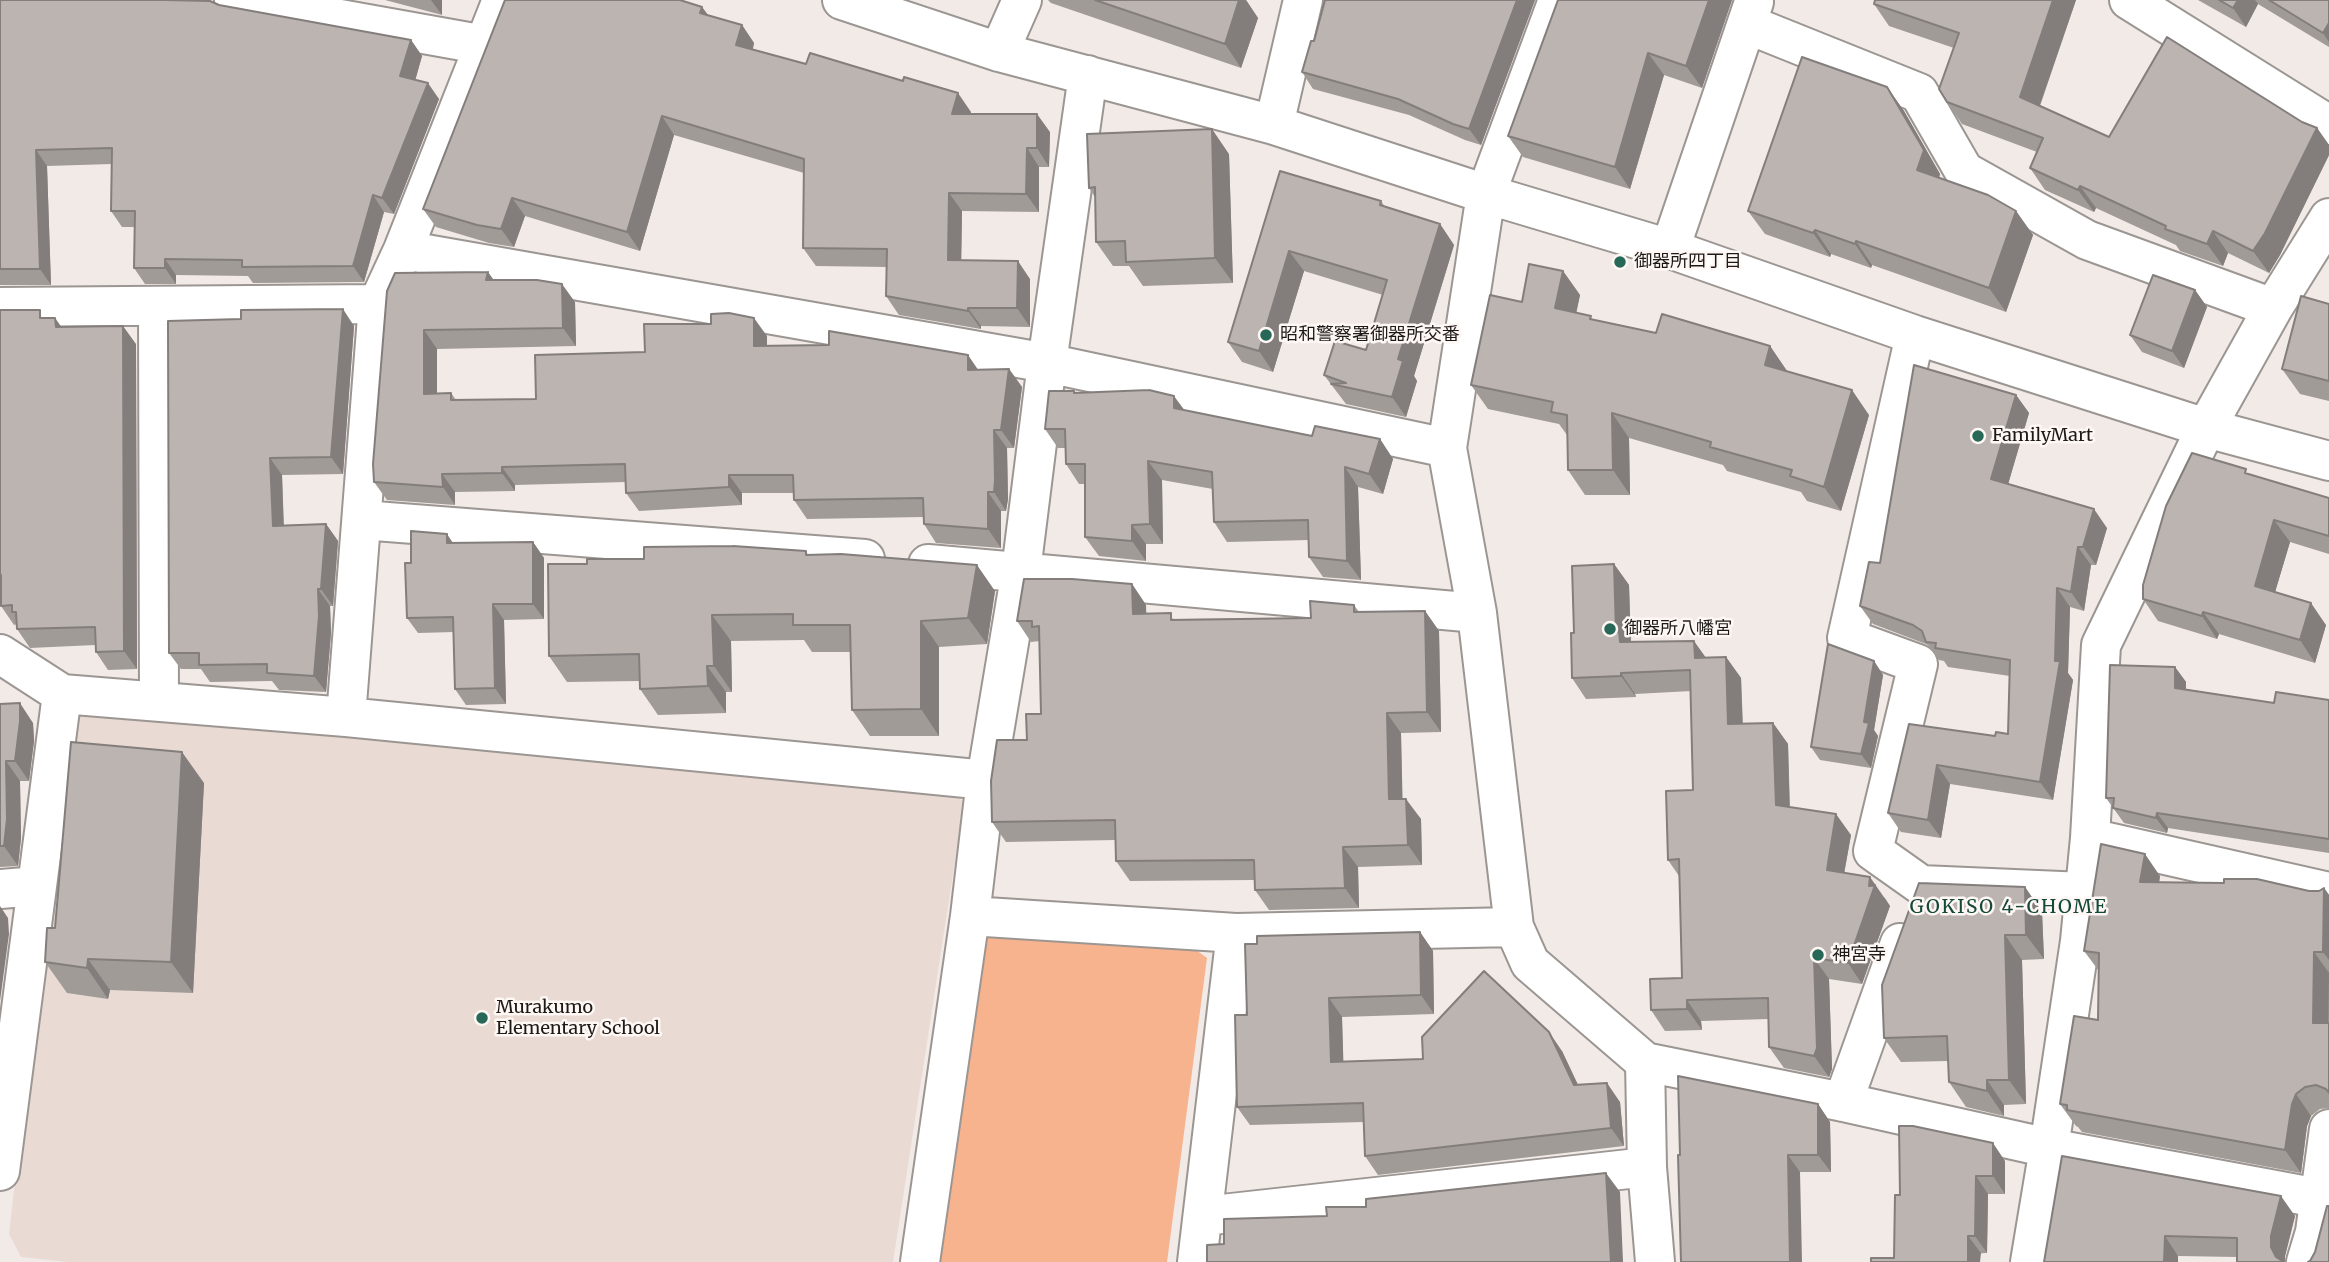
<!DOCTYPE html>
<meta charset="utf-8">
<style>
body{margin:0}
canvas{display:block;background:#f1eae6}
</style>
<canvas width="2329" height="1262"></canvas>
<script>
const ctx = document.querySelector('canvas').getContext('2d');
ctx.lineJoin = 'round';
function fill(path, color) { ctx.fillStyle = color; ctx.fill(path, 'evenodd'); }
const shape = rows => new Path2D(rows.map(r => 'M' + r).join(''));
function trace(path, color, width, dash) { ctx.strokeStyle = color; ctx.lineWidth = width; ctx.lineCap = dash ? 'butt' : 'round'; ctx.setLineDash(dash || []); ctx.stroke(path); }
function write(font, color, halo, rows, align = 'center') {
  ctx.font = font + ' Merriweather,"Noto Sans JP",serif'; ctx.lineWidth = 5; ctx.setLineDash([]); ctx.textBaseline = 'middle'; ctx.strokeStyle = halo; ctx.fillStyle = color; for (const [text, x, y, turn = 0] of rows) {
    ctx.save(); ctx.translate(x, y); ctx.rotate((+turn || 0) * Math.PI / 180); ctx.textAlign = isNaN(turn) ? turn : align; if (halo) ctx.strokeText(text, 0, 0); ctx.fillText(text, 0, 0); ctx.restore();
  }
}
fill(shape([
 [70,711,951,789,964,803,893,1262,69,1262,21,1257,9,1234]
]), '#e9dad3');
fill(shape([
 [988,934,1185,942,1207,958,1167,1262,927,1262,973,940]
]), '#f7b28e');
const minor = shape([
 [234,0,485,45],
 [842,0,999,52,1274,125,1486,194,1670,249,1915,335,2206,428,2329,461],
 [1558,0,1486,194,1447,448,1477,613,1514,927,1530,963,1645,1062,1843,1102,2049,1148,2318,1198,2329,1198],
 [2129,0,2329,125],
 [1747,24,1919,93,1964,171,2087,240,2273,308],
 [999,52,1022,0],
 [1274,125,1303,0],
 [1670,249,1754,2],
 [403,250,1047,363,1447,448],
 [158,306,159,702],
 [0,307,378,304],
 [1915,335,1847,638,1918,664,1873,851,1921,885,2084,892],
 [362,520,865,559],
 [928,564,1477,613],
 [0,654,62,694,346,717,986,780],
 [346,717,378,304,403,250,502,0],
 [2090,838,2329,892],
 [0,889,37,886],
 [970,916,1236,933,1514,927],
 [1645,1062,1647,1167,1655,1262],
 [1843,1102,1900,943],
 [0,1171,62,694],
 [1204,1216,1647,1167],
 [920,1262,970,916,986,780,1021,571,1047,363,1088,75],
 [1197,1262,1236,933],
 [2030,1262,2049,1148,2080,941,2090,838,2101,645,2206,428,2273,308,2329,218],
 [2306,1262,2315,1232,2329,1129]
]);
trace(minor, '#9c9693', 42);
trace(minor, '#fff', 38);
fill(shape([
 [0,0,174,1,219,5,411,40,422,56,415,80,439,99,394,214,384,212,364,282,253,283,248,276,176,275,176,284,145,284,134,268,135,227,122,227,111,211,112,164,47,166,51,285,0,285],
 [385,0,442,0,442,15],
 [1048,0,1246,0,1258,18,1241,68,1051,3],
 [1325,0,1535,0,1481,145,1465,140,1409,115,1313,89,1302,72,1314,41],
 [1732,0,1702,88,1664,75,1630,189,1523,157,1508,136],
 [2076,0,2040,106,2109,137,2302,122,2317,128,2329,145,2329,155,2280,255,2269,273,2228,253,2223,266,2180,251,2176,245,2096,208,2094,212,2045,190,2030,168,2037,152,1962,124,1947,102,1954,48,1889,26,1874,4],
 [2198,0,2329,0,2329,47,2258,4,2246,27],
 [702,7,708,15,742,25,754,43,753,49,971,112,970,114,1050,132,1049,167,1039,167,1039,212,962,211,961,260,1030,279,1030,327,981,326,981,329,899,315,886,296,887,267,816,266,803,248,804,173,674,135,640,251,525,216,514,247,489,243,436,227,423,209],
 [1887,87,1904,111,1940,174,1939,178,2016,211,2033,235,2006,312,1872,265,1871,268,1831,254,1830,257,1765,234,1748,211],
 [1229,154,1233,283,1143,286,1129,266,1113,266,1096,242,1095,197,1089,188],
 [1280,171,1381,201,1385,207,1440,224,1454,245,1414,376,1417,381,1406,417,1346,404,1324,375,1366,350,1383,295,1304,271,1273,372,1242,362,1228,342],
 [1563,271,1580,295,1576,313,1593,320,1656,333,1770,346,1787,371,1869,415,1841,511,1807,501,1801,492,1727,471,1723,465,1629,438,1630,495,1585,495,1568,470,1567,435,1559,424,1488,409,1471,385,1522,302],
 [494,280,575,302,576,346,437,349,437,393,451,393,456,400,536,399,645,352,767,336,767,345,978,370,1009,369,1022,387,1014,448,1007,448,1008,499,1006,511,1001,511,1001,548,936,543,924,524,924,517,807,519,794,500,794,493,742,493,742,505,639,511,626,493,626,482,515,485,515,491,455,492,455,505,387,500,374,482,387,291],
 [2195,290,2207,307,2184,368,2142,352,2130,335],
 [2329,304,2329,401,2300,394,2282,369],
 [0,310,45,318,62,327,136,344,137,669,108,670,96,652,95,645,30,648,17,629,17,624,14,625,1,606,1,594,0,592],
 [241,319,354,326,343,474,282,475,284,525,326,524,338,541,333,606,330,606,331,633,326,692,279,690,272,681,210,682,201,669,181,669,169,653],
 [1074,391,1075,393,1184,410,1312,436,1380,439,1393,459,1383,494,1358,487,1361,580,1323,577,1309,557,1309,540,1227,542,1214,522,1213,489,1162,480,1163,544,1146,544,1146,561,1099,556,1085,537,1085,484,1079,484,1066,464,1065,448,1058,448,1045,429],
 [2016,395,2029,413,2008,484,2107,528,2096,565,2091,565,2084,611,2070,607,2068,673,2073,680,2053,800,1950,784,1941,838,1901,832,1888,813,1909,724,1995,736,2008,734,2010,676,1948,667,1944,661,1939,660,1929,646,1926,644,1873,624,1860,606,1880,563],
 [2249,474,2329,498,2329,554,2290,542,2275,592,2326,625,2315,663,2219,634,2217,639,2158,621,2143,599],
 [533,542,544,558,544,619,504,620,506,704,466,705,455,689,454,632,418,633,407,618,411,563,453,543],
 [806,551,808,555,995,591,987,644,939,647,939,736,870,736,852,710,851,652,812,652,804,640,731,641,732,692,726,692,726,713,658,715,640,689,640,681,567,682,549,656,644,559],
 [1614,564,1629,585,1631,642,1706,658,1726,657,1741,678,1743,724,1773,723,1788,744,1790,807,1851,835,1844,873,1885,898,1890,906,1862,984,1829,979,1832,1069,1829,1077,1784,1068,1769,1047,1768,1019,1701,1021,1702,1030,1665,1031,1651,1010,1682,978,1679,876,1668,860,1693,790,1691,691,1635,694,1636,697,1586,699,1572,678,1574,633],
 [1132,584,1146,605,1146,614,1175,619,1311,618,1354,605,1359,612,1425,611,1439,631,1441,732,1401,733,1402,799,1421,819,1422,865,1358,867,1359,908,1269,910,1255,890,1254,880,1130,881,1116,861,1116,840,1006,842,992,822,1027,740,1041,714,1040,641,1031,642,1017,621],
 [1874,661,1883,675,1874,730,1878,736,1871,768,1820,760,1811,747],
 [2175,667,2186,682,2186,689,2274,703,2329,700,2329,853,2168,828,2167,833,2124,823,2106,798],
 [0,704,33,723,34,741,29,781,20,781,21,838,18,866,0,867],
 [204,783,193,993,110,990,108,999,67,993,45,962,55,928],
 [2160,876,2159,882,2309,891,2319,891,2324,888,2329,895,2329,1108,2320,1109,2311,1116,2307,1126,2301,1173,2082,1132,2078,1127,2076,1126,2060,1104,2098,1020,2099,971,2084,951],
 [2025,887,2042,912,2044,959,2022,960,2026,1104,2004,1105,2004,1116,1966,1107,1949,1082,1948,1061,1901,1062,1884,1038],
 [1420,932,1433,951,1434,1014,1342,1017,1343,1062,1423,1059,1562,1051,1578,1085,1620,1102,1624,1146,1378,1175,1365,1156,1364,1122,1250,1125,1237,1107,1247,1015],
 [1818,1104,1830,1122,1831,1172,1800,1172,1678,1155],
 [2062,1156,2295,1216,2285,1256,2285,1262,2237,1262,2237,1257,2178,1256],
 [2005,1161,2005,1194,1988,1194,1987,1253,1894,1258,1900,1195]
]), '#a19b98');
fill(shape([
 [431,0,442,0,442,15],
 [1239,0,1246,0,1258,18,1241,68,1225,44],
 [1517,0,1535,0,1481,145,1469,129],
 [1709,0,1732,0,1702,88,1686,66],
 [2053,0,2076,0,2035,119,2020,97],
 [2238,0,2255,0,2258,4,2246,27,2233,8],
 [702,7,715,25,700,13],
 [2329,23,2329,42,2323,33],
 [742,25,754,43,749,63,736,45],
 [411,40,422,56,412,92,400,76],
 [1648,53,1664,75,1630,189,1615,167],
 [428,83,439,99,394,214,382,198],
 [1887,87,1904,111,1940,174,1934,194,1917,170],
 [958,93,971,112,965,132,952,114],
 [1037,114,1050,132,1049,167,1037,148],
 [662,116,674,135,640,251,627,232],
 [2317,128,2329,145,2329,155,2280,255,2269,273,2253,251],
 [1212,129,1229,154,1233,283,1215,258],
 [1027,148,1039,167,1039,212,1026,194],
 [36,150,47,166,51,285,40,269],
 [2080,186,2096,208,2094,212,2078,190],
 [949,193,962,211,961,278,948,260],
 [373,195,384,212,364,282,353,266],
 [512,198,525,216,514,247,501,229],
 [2016,211,2033,235,2006,312,1989,288],
 [1440,224,1454,245,1414,376,1417,381,1406,417,1392,397,1398,359],
 [1815,230,1831,254,1830,257,1813,233],
 [2213,231,2228,253,2223,266,2207,244],
 [1856,241,1872,265,1871,268,1855,244],
 [1289,251,1304,271,1273,372,1259,351],
 [165,259,176,275,176,284,165,268],
 [1018,261,1030,279,1030,327,1017,308],
 [1563,271,1580,295,1572,333,1555,308],
 [488,272,501,290,486,280],
 [562,284,575,302,576,346,563,328],
 [2195,290,2207,307,2184,368,2172,351],
 [968,308,981,326,981,329,968,311],
 [343,309,354,326,343,474,331,457],
 [55,318,68,336,56,327],
 [754,318,767,336,767,364,754,346],
 [123,326,136,344,137,669,124,651],
 [424,330,437,349,437,412,424,394],
 [1770,346,1787,371,1782,389,1765,365],
 [968,355,981,374,968,370],
 [1009,369,1022,387,1014,448,1001,430],
 [1852,390,1869,415,1841,511,1824,487],
 [2016,395,2029,413,2004,498,1991,479],
 [1174,396,1188,415,1174,408],
 [1612,413,1629,438,1630,495,1613,470],
 [994,430,1007,448,1008,499,1006,511,994,492],
 [1380,439,1393,459,1383,494,1369,474],
 [270,458,282,475,284,542,273,526],
 [1148,461,1162,480,1163,544,1150,524],
 [502,467,515,485,515,491,502,473],
 [1345,467,1358,487,1361,580,1347,561],
 [442,474,455,492,455,505,443,487],
 [729,475,742,493,742,505,729,487],
 [988,492,1001,511,1001,548,988,529],
 [2094,509,2107,528,2096,565,2083,547],
 [2274,520,2290,542,2270,609,2255,586],
 [326,524,338,541,333,606,321,589],
 [1132,525,1146,544,1146,561,1132,541],
 [447,534,457,549,447,543],
 [533,542,544,558,544,619,533,604],
 [2078,547,2091,565,2084,611,2071,592],
 [1614,564,1629,585,1631,649,1620,642,1616,632],
 [977,565,995,591,987,644,968,618],
 [1132,584,1146,605,1147,634,1133,614],
 [2057,588,2070,607,2068,673,2073,680,2053,800,2040,782,2055,661],
 [318,589,330,606,331,633,326,692,314,676],
 [2311,603,2326,625,2315,663,2300,640],
 [493,604,504,620,506,704,495,688],
 [1425,611,1439,631,1441,732,1427,712],
 [2203,612,2219,634,2217,639,2202,616],
 [712,615,731,641,732,692,714,666],
 [921,621,939,647,939,736,921,709],
 [1694,641,1709,662,1695,658],
 [1726,657,1741,678,1743,745,1728,724],
 [1874,661,1883,675,1874,730,1878,736,1871,768,1861,754,1864,722],
 [707,666,726,692,726,713,708,686],
 [2175,667,2186,682,2186,703,2175,688],
 [1621,673,1635,694,1636,697,1621,676],
 [20,703,33,723,34,741,29,781,15,761],
 [1387,713,1401,733,1403,819,1389,799],
 [1773,723,1788,744,1790,826,1776,805],
 [182,752,204,783,193,993,171,962],
 [6,761,20,781,21,838,18,866,4,846],
 [1937,765,1950,784,1941,838,1928,820],
 [1406,799,1421,819,1422,865,1408,845],
 [2157,813,2168,828,2167,833,2156,818],
 [1836,814,1851,835,1841,891,1827,870],
 [1343,847,1358,867,1359,908,1345,888],
 [2145,854,2160,876,2156,904,2140,882],
 [1870,877,1890,906,1862,984,1848,963,1869,886],
 [2025,887,2042,912,2044,959,2026,935],
 [2324,888,2329,895,2329,960,2323,952],
 [0,906,8,918,9,934,0,1001],
 [1420,932,1433,951,1434,1014,1421,995],
 [2005,935,2022,960,2026,1104,2009,1080],
 [2314,952,2329,973,2328,1045,2313,1023],
 [1814,958,1829,979,1832,1069,1829,1077,1814,1056],
 [88,959,110,990,108,999,87,968],
 [1329,998,1342,1017,1344,1081,1331,1062],
 [1687,1000,1701,1021,1702,1030,1687,1009],
 [1549,1032,1562,1051,1587,1104,1574,1085],
 [1987,1080,2004,1105,2004,1116,1987,1091],
 [1607,1083,1620,1102,1624,1146,1611,1128],
 [2296,1094,2311,1116,2307,1126,2301,1173,2285,1150,2292,1104],
 [1818,1104,1830,1122,1831,1172,1818,1155],
 [1993,1143,2005,1161,2005,1194,1993,1176],
 [1788,1155,1800,1172,1802,1262,1790,1262],
 [1606,1173,1620,1192,1623,1262,1611,1262],
 [1976,1176,1988,1194,1987,1253,1975,1236],
 [2281,1196,2295,1216,2285,1256,2285,1262,2280,1262,2271,1247,2271,1236],
 [1968,1236,1981,1253,1980,1262,1968,1262],
 [2165,1236,2178,1256,2178,1262,2164,1262]
]), '#837e7c');
const building = shape([
 [0,0,165,0,210,1,219,5,411,40,400,76,428,83,382,198,373,195,353,266,242,267,242,260,165,259,165,268,134,268,135,211,111,211,112,148,36,150,40,269,0,269,0,0],
 [505,0,680,0,702,7,700,13,742,25,736,45,806,64,810,53,903,81,904,77,958,93,952,114,1037,114,1037,148,1027,148,1026,194,949,193,948,260,1018,261,1017,308,968,308,968,311,886,296,887,249,803,248,804,159,662,116,627,232,512,198,501,229,477,225,423,209,505,0],
 [1095,0,1239,0,1225,44,1095,0],
 [1325,0,1517,0,1469,129,1453,124,1398,99,1302,72,1311,41,1314,41,1325,0],
 [1558,0,1709,0,1686,66,1648,53,1615,167,1508,136,1558,0],
 [1875,0,2053,0,2020,97,2109,137,2167,37,2302,122,2317,128,2265,233,2253,251,2213,231,2207,244,2165,229,2166,226,2080,186,2078,190,2030,168,2043,138,1947,102,1939,89,1959,33,1874,4,1875,0],
 [2219,0,2238,0,2233,8,2219,0],
 [2269,0,2329,0,2329,23,2323,33,2269,0],
 [1802,57,1887,87,1924,150,1917,170,1988,195,2016,211,1989,288,1856,241,1855,244,1815,230,1813,233,1748,211,1802,57],
 [1212,129,1215,258,1126,262,1125,241,1096,242,1095,187,1089,188,1087,134,1212,129],
 [1280,171,1381,201,1380,205,1440,224,1398,359,1403,361,1392,397,1331,384,1346,383,1324,375,1335,341,1366,350,1387,280,1289,251,1259,351,1228,342,1280,171],
 [1529,264,1563,271,1555,308,1591,316,1590,319,1656,333,1662,314,1770,346,1765,365,1852,390,1824,487,1790,476,1792,470,1710,447,1711,442,1612,413,1613,470,1568,470,1567,415,1551,412,1553,402,1471,385,1490,295,1522,302,1529,264],
 [488,272,486,280,537,280,562,284,563,328,424,330,424,394,451,393,451,400,536,399,535,355,645,352,644,324,711,324,711,314,729,313,754,318,754,346,829,345,829,331,968,355,968,370,1009,369,1001,430,994,430,995,480,994,492,988,492,988,529,924,524,923,498,794,500,793,475,729,475,729,487,626,493,625,464,502,467,502,473,442,474,443,487,374,482,373,464,387,291,395,273,488,272],
 [2153,275,2195,290,2172,351,2130,335,2153,275],
 [2301,296,2329,304,2329,381,2282,369,2301,296],
 [343,309,331,457,270,458,273,526,326,524,321,589,318,589,319,616,314,676,267,673,267,664,199,665,199,653,169,653,168,321,241,319,241,310,343,309],
 [0,310,40,310,40,318,55,318,56,327,123,326,124,651,96,652,95,627,17,629,16,612,12,612,12,605,1,606,1,575,0,575,0,310],
 [1914,365,2016,395,1991,479,2094,509,2083,547,2078,547,2071,592,2057,588,2055,661,2060,661,2040,782,1937,765,1928,820,1888,813,1909,724,1995,736,1996,732,2008,734,2010,660,1935,648,1936,643,1926,642,1922,631,1913,625,1860,606,1869,562,1880,563,1914,365],
 [1149,390,1174,396,1174,408,1312,436,1315,426,1380,439,1369,474,1345,467,1347,561,1309,557,1308,520,1214,522,1212,472,1148,461,1150,524,1132,525,1132,541,1085,537,1085,464,1066,464,1065,429,1045,429,1049,391,1074,391,1074,393,1149,390],
 [2192,453,2246,469,2245,473,2329,498,2329,536,2274,520,2255,586,2311,603,2300,640,2203,612,2202,616,2143,599,2143,585,2166,506,2192,453],
 [411,531,447,534,447,543,533,542,533,604,493,604,495,688,455,689,453,617,407,618,405,563,411,563,411,531],
 [733,546,806,551,806,555,841,554,977,565,968,618,921,621,921,709,852,710,850,625,793,625,793,614,712,615,714,666,707,666,708,686,640,689,639,654,549,656,548,564,587,564,587,559,644,559,644,547,733,546],
 [1614,564,1616,632,1619,632,1620,642,1694,641,1695,658,1726,657,1728,724,1773,723,1776,805,1836,814,1827,870,1870,877,1869,886,1875,885,1848,963,1814,958,1817,1048,1814,1056,1769,1047,1768,998,1687,1000,1687,1009,1651,1010,1650,979,1682,978,1679,859,1668,860,1666,791,1693,790,1690,670,1621,673,1621,676,1572,678,1571,633,1574,633,1572,566,1614,564],
 [1024,579,1072,579,1132,584,1133,614,1171,613,1171,620,1311,618,1310,601,1354,605,1354,612,1425,611,1427,712,1387,713,1389,799,1406,799,1408,845,1343,847,1345,888,1255,890,1254,860,1116,861,1115,820,992,822,991,781,997,740,1027,740,1026,714,1041,714,1039,626,1032,627,1032,621,1017,621,1024,579],
 [1828,644,1874,661,1864,722,1869,723,1861,754,1811,747,1828,644],
 [2110,665,2175,667,2175,688,2274,703,2276,692,2329,700,2329,839,2157,813,2156,818,2113,808,2114,798,2106,798,2110,665],
 [20,703,20,721,15,761,6,761,7,819,4,846,0,846,0,704,20,703],
 [71,742,182,752,171,962,88,959,87,968,45,962,47,928,55,928,71,742],
 [2101,844,2145,854,2140,882,2224,883,2224,879,2257,879,2309,891,2319,891,2324,888,2323,952,2314,952,2313,1023,2329,1023,2329,1093,2326,1089,2316,1085,2305,1087,2296,1094,2292,1104,2285,1150,2067,1110,2067,1105,2060,1104,2074,1016,2098,1020,2099,953,2084,951,2101,844],
 [1919,883,2025,887,2026,935,2005,935,2009,1080,1987,1080,1987,1091,1949,1082,1947,1036,1884,1038,1882,985,1919,883],
 [1420,932,1421,995,1329,998,1331,1062,1423,1059,1422,1037,1484,971,1549,1032,1574,1085,1607,1083,1611,1128,1365,1156,1363,1103,1237,1107,1235,1015,1247,1015,1245,944,1257,944,1257,936,1420,932],
 [1678,1076,1818,1104,1818,1155,1788,1155,1790,1262,1681,1262,1678,1155,1680,1155,1678,1076],
 [1899,1126,1913,1126,1993,1143,1993,1176,1976,1176,1975,1236,1968,1236,1968,1262,1871,1262,1871,1258,1894,1258,1895,1195,1900,1195,1899,1126],
 [2062,1156,2281,1196,2271,1236,2271,1247,2276,1257,2284,1262,2237,1262,2237,1238,2165,1236,2164,1262,2044,1262,2062,1156],
 [1606,1173,1611,1262,1207,1262,1207,1245,1224,1244,1224,1219,1327,1216,1326,1207,1366,1207,1366,1199,1606,1173],
 [2327,1206,2329,1206,2329,1262,2308,1262,2310,1261,2315,1252,2327,1206]
]);
fill(building, '#bbb4b1');
trace(building, '#837e7c', 2);
for (const [x, y, r, color] of [
 [1620,262,7,"#276858"],
 [1266,335,7,"#276858"],
 [1978,436,7,"#276858"],
 [1610,629,7,"#276858"],
 [1818,955,7,"#276858"],
 [482,1018,7,"#276858"]
]) { const dot = new Path2D(); dot.arc(x, y, r, 0, 2 * Math.PI); ctx.fillStyle = color; ctx.fill(dot); trace(dot, '#fef7f4', 2.5); }
write('18px', '#1c1a18', '#fef7f4', [
 ["御器所四丁目",1634,262],
 ["昭和警察署御器所交番",1280,335],
 ["FamilyMart",1992,436],
 ["御器所八幡宮",1624,629],
 ["神宮寺",1832,955],
 ["Murakumo",496,1008],
 ["Elementary School",496,1029]
], 'left');
ctx.letterSpacing = '2px';
write('19px', '#13493b', '#fef7f4', [
 ["GOKISO 4-CHOME",2009,908]
]);
ctx.letterSpacing = '0px';
</script>
